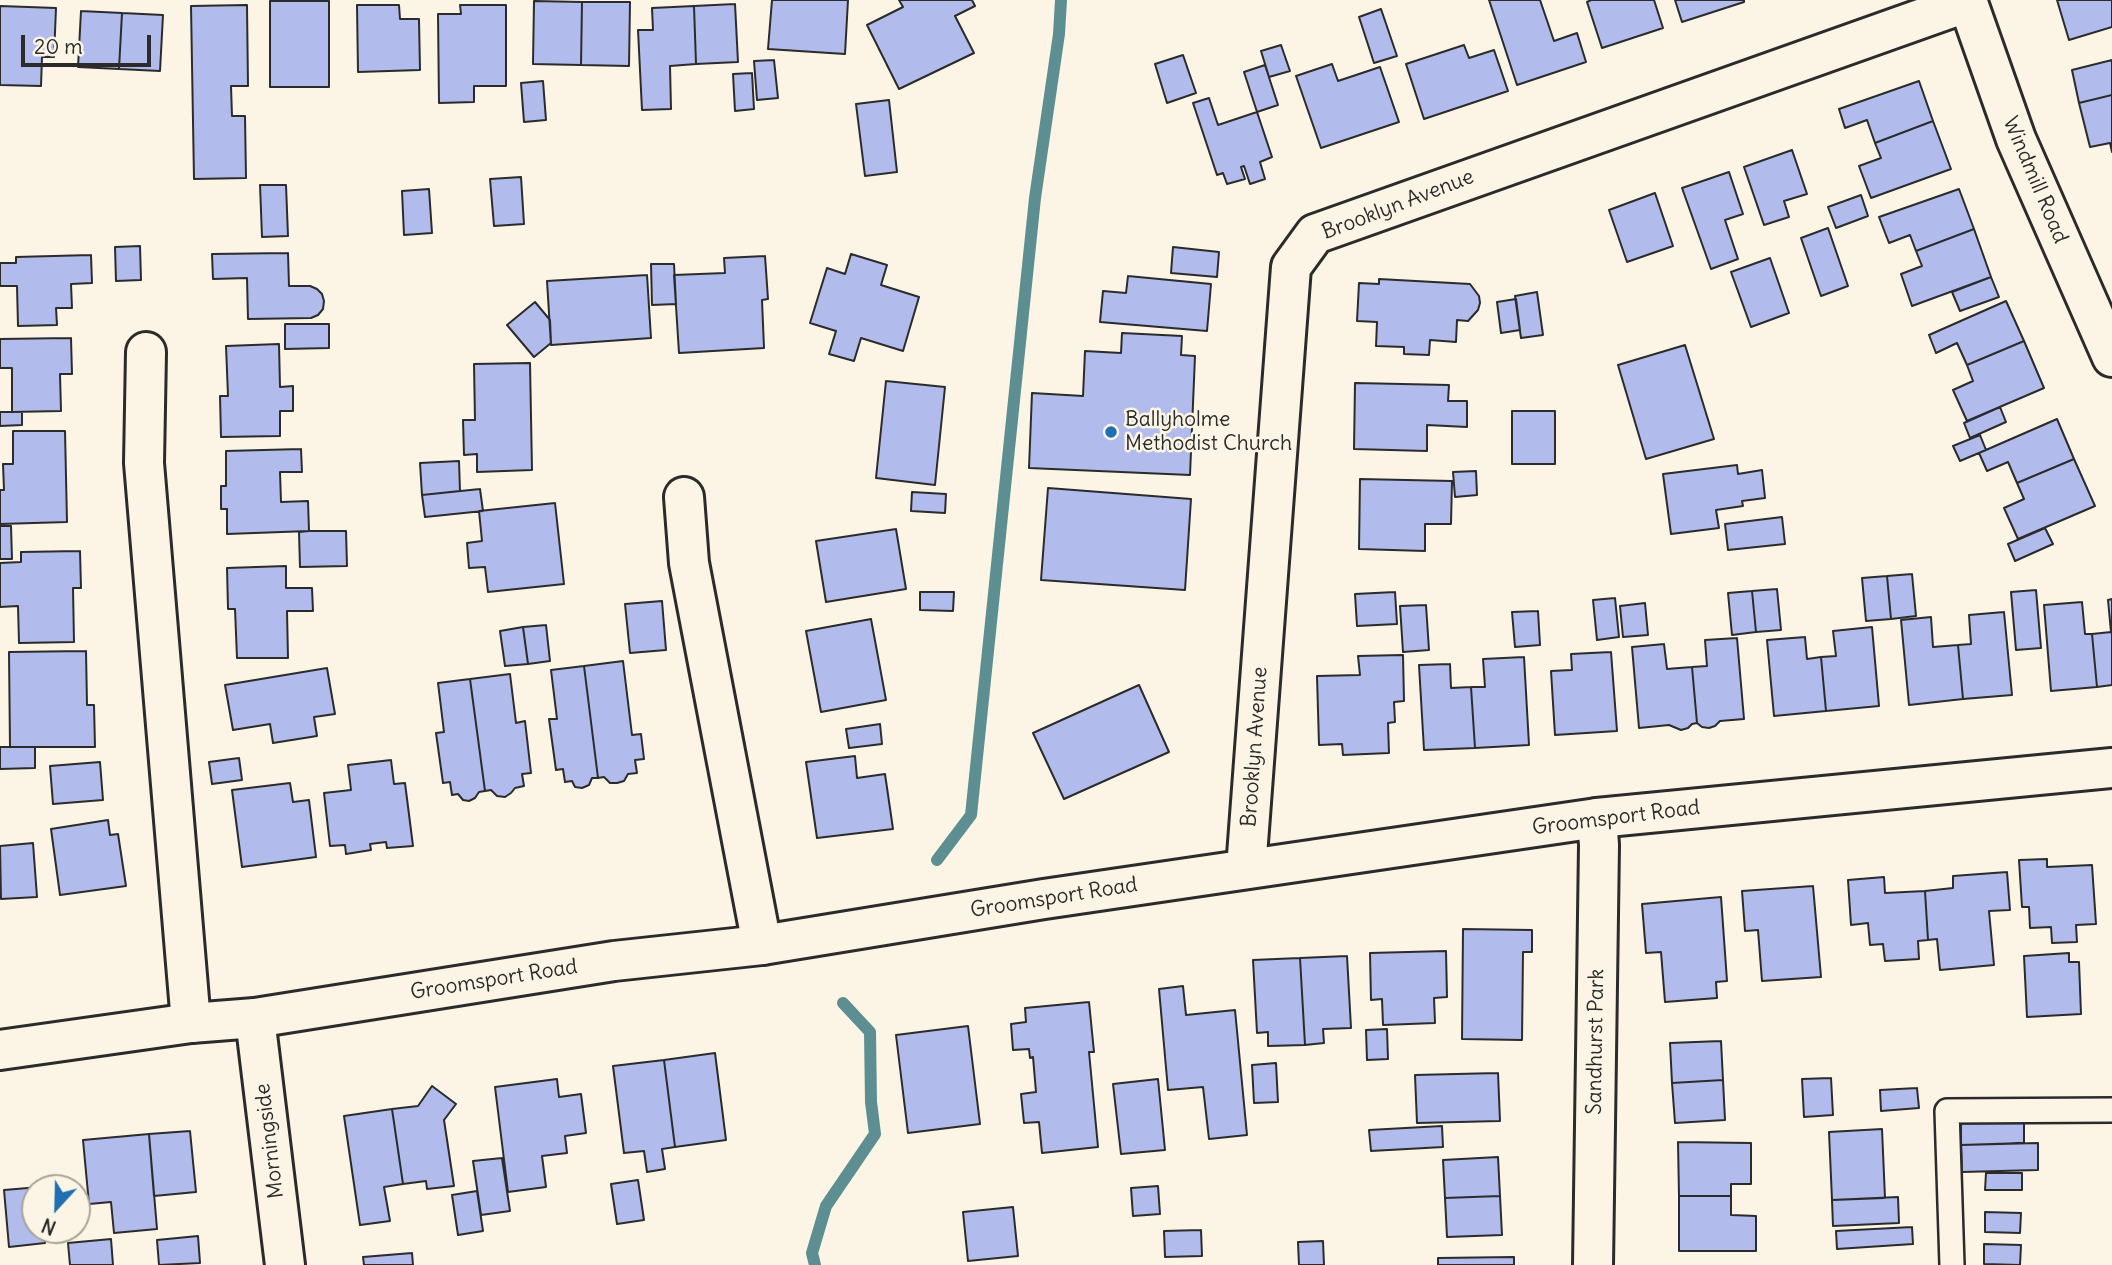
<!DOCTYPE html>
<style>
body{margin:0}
#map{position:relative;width:2112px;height:1265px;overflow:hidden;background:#fcf5e5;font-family:Delius,sans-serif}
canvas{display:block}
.north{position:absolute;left:21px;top:1174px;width:70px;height:70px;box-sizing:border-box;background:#fcf5e5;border:2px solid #a8a49b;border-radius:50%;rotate:202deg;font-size:19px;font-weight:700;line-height:28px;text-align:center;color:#2b2b2b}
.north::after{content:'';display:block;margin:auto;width:24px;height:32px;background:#1f6fb2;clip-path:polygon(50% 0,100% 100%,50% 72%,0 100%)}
.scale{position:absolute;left:21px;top:35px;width:130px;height:32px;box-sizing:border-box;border:4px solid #2b2b2b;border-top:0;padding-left:9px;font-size:21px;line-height:24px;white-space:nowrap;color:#2b2b2b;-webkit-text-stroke:5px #fcf5e5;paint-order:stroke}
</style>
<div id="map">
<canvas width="2112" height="1265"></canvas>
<div class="north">N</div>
<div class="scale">20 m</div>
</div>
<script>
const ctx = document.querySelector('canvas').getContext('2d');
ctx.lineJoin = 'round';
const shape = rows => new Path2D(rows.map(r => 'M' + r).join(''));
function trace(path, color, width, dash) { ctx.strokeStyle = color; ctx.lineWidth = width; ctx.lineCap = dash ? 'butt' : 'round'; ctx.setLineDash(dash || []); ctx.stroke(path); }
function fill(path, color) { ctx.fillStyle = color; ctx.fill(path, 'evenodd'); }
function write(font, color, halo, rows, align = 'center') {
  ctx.font = font + ' Delius,sans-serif'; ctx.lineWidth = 5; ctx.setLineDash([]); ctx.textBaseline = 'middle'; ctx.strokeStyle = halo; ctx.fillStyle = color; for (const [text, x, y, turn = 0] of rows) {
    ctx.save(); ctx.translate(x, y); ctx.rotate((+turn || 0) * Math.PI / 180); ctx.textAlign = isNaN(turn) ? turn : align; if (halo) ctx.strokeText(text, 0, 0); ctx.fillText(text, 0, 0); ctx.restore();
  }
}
trace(shape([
 [937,860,971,815,1035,198,1059,34,1061,0],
 [815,1265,812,1253,826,1206,875,1134,871,1102,870,1032,843,1003]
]), '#5d8f92', 12);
const building = shape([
 [772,0,848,0,845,54,768,49,772,0],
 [899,0,972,0,975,6,955,16,974,53,899,89,867,25,903,7,899,0],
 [1489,0,1540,0,1554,41,1577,33,1586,62,1517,85,1489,0],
 [1591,0,1654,0,1663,28,1602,48,1587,2,1591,0],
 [1675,0,1744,0,1744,2,1682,22,1675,0],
 [2057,0,2112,0,2112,27,2069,40,2057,0],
 [270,1,329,1,329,87,270,87,270,1],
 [534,1,582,2,581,65,533,64,534,1],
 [582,2,630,2,629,66,581,65,582,2],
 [735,4,738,62,696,64,694,6,735,4],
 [247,5,248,86,231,86,232,116,245,116,246,178,194,179,191,6,247,5],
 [357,5,399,5,400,19,419,19,420,70,358,72,357,5],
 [460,5,506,5,506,86,474,86,474,102,439,103,438,14,461,14,460,5],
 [0,6,56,8,54,57,42,57,41,86,0,85,0,6],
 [694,6,696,64,670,66,671,109,642,110,638,30,653,30,652,8,694,6],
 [1381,9,1397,56,1374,63,1359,17,1381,9],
 [81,11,122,13,119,69,78,67,81,11],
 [122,13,163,15,160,71,119,69,122,13],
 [1281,45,1290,71,1269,77,1261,51,1281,45],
 [1464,45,1469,58,1494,50,1508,91,1424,119,1406,64,1464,45],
 [1183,55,1196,93,1167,103,1155,64,1183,55],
 [774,60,778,98,757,100,754,61,774,60],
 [2112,60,2112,95,2079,103,2072,70,2112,60],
 [1332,64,1338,81,1380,67,1399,122,1321,148,1296,76,1332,64],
 [1265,65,1278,105,1257,112,1244,72,1265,65],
 [752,73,754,109,735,111,733,74,752,73],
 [543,81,546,120,524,122,521,83,543,81],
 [1919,81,1933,121,1875,143,1867,120,1845,128,1839,109,1919,81],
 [2112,95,2112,152,2110,143,2090,147,2079,103,2112,95],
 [1209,98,1218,125,1257,112,1272,157,1260,162,1265,179,1250,184,1244,166,1241,167,1245,179,1227,184,1223,173,1217,175,1193,103,1209,98],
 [889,100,897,172,865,176,856,104,889,100],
 [1933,121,1951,169,1871,198,1859,166,1881,158,1875,143,1933,121],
 [1792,150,1807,194,1784,201,1789,217,1764,225,1744,167,1792,150],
 [1729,172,1743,214,1725,220,1738,259,1711,269,1682,188,1729,172],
 [521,177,524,224,494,226,490,179,521,177],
 [260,185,286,185,288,236,262,237,260,185],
 [429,189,432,233,404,235,402,191,429,189],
 [1959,189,1974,229,1916,251,1910,235,1889,243,1879,217,1959,189],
 [1655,193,1673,246,1627,262,1609,210,1655,193],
 [1861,195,1868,216,1836,228,1828,207,1861,195],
 [1828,228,1848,286,1821,296,1801,238,1828,228],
 [1974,229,1991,277,1912,306,1901,274,1922,266,1916,251,1974,229],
 [140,246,141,280,116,281,115,247,140,246],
 [1173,247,1219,252,1217,277,1171,273,1173,247],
 [288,253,289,286,310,286,317,289,322,294,324,301,323,309,318,315,311,318,248,319,247,278,213,279,212,254,288,253],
 [851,254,887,265,881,285,919,297,903,351,861,338,854,361,829,354,836,331,810,323,827,268,845,274,851,254],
 [91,255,92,283,71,284,72,308,56,308,57,325,18,326,17,286,0,286,0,263,16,263,16,257,91,255],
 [765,256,768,299,762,300,764,348,679,353,674,275,725,273,724,258,765,256],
 [1770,258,1789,313,1751,327,1731,272,1770,258],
 [651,264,674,264,676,304,652,305,651,264],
 [647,275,651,338,551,345,547,281,647,275],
 [1128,276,1211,284,1207,331,1100,322,1103,291,1126,293,1128,276],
 [1991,277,1999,297,1960,311,1952,292,1991,277],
 [1379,279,1470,284,1479,296,1480,303,1478,310,1468,321,1457,320,1456,342,1430,340,1429,355,1404,354,1404,347,1376,346,1377,322,1357,321,1359,283,1379,284,1379,279],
 [1537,292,1543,335,1521,338,1515,296,1537,292],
 [1516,299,1520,330,1501,333,1497,302,1516,299],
 [2006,301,2024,341,1967,365,1957,343,1936,353,1929,335,2006,301],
 [535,302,550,320,551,343,534,357,507,325,535,302],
 [285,324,329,324,329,348,285,349,285,324],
 [1122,333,1182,336,1181,355,1195,356,1190,475,1029,468,1032,393,1083,396,1085,351,1121,353,1122,333],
 [71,338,72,374,60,374,61,411,12,412,12,368,0,368,0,339,71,338],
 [2024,341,2044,388,1967,421,1953,390,1973,381,1967,365,2024,341],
 [279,344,280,387,293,386,293,411,280,411,280,436,221,437,220,396,228,396,226,346,279,344],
 [1685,345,1714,439,1646,459,1618,365,1685,345],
 [530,363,532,470,477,472,477,454,464,455,463,420,475,420,474,364,530,363],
 [886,381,945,387,935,485,876,478,886,381],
 [1355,383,1449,385,1448,401,1467,401,1467,427,1427,425,1427,451,1354,449,1355,383],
 [2000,407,2006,422,1970,438,1964,423,2000,407],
 [1512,411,1555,411,1555,464,1512,464,1512,411],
 [0,412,22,412,22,425,0,426,0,412],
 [2057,419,2074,459,2017,483,2008,462,1987,471,1979,453,2057,419],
 [13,431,65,431,67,522,0,524,0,490,4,490,3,464,13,464,13,431],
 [1980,435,1986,450,1960,461,1953,446,1980,435],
 [301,449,302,472,280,472,281,502,308,501,309,531,227,534,227,509,221,509,221,486,226,486,226,451,301,449],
 [2074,459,2095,506,2018,539,2004,508,2024,499,2017,483,2074,459],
 [459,461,460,491,422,495,420,463,459,461],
 [1737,465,1738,474,1762,470,1765,498,1742,501,1743,506,1716,510,1719,528,1671,534,1663,474,1737,465],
 [1476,471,1477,495,1455,497,1453,472,1476,471],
 [1360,479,1452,481,1451,524,1425,524,1425,551,1359,549,1360,479],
 [1048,488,1191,499,1185,590,1041,580,1048,488],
 [480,489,483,511,425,517,422,495,480,489],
 [912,492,946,494,945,513,911,511,912,492],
 [555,503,564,584,488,592,485,567,469,568,467,543,482,541,479,511,555,503],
 [1782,517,1785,544,1728,550,1725,524,1782,517],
 [0,526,11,526,12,559,0,559,0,526],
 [2045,528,2053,544,2015,561,2008,544,2045,528],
 [896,529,906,589,826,602,816,541,896,529],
 [309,531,346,531,347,566,300,567,299,532,309,531],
 [80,551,81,588,73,588,74,642,19,643,18,606,0,607,0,563,21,562,21,552,80,551],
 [286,566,286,588,312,588,313,611,287,611,288,658,237,658,235,609,228,609,227,568,286,566],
 [1912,574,1916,616,1891,619,1887,576,1912,574],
 [1887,576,1891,619,1866,621,1862,578,1887,576],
 [1777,589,1781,630,1756,632,1752,591,1777,589],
 [2036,590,2041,648,2016,650,2011,592,2036,590],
 [1752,591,1756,632,1732,635,1728,593,1752,591],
 [920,592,954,592,953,611,920,610,920,592],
 [1395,592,1397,624,1357,626,1355,594,1395,592],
 [1615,598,1619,637,1597,640,1593,600,1615,598],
 [2112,599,2112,685,2097,687,2092,634,2111,632,2108,600,2112,599],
 [662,601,666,650,630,653,625,604,662,601],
 [2082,602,2085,634,2092,634,2097,687,2051,691,2044,605,2082,602],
 [1645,603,1648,635,1623,637,1620,606,1645,603],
 [1426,605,1429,650,1403,652,1400,606,1426,605],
 [1538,611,1540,645,1515,647,1512,612,1538,611],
 [2004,612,2012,695,1963,699,1958,645,1971,644,1969,615,2004,612],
 [1931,617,1933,647,1958,645,1963,699,1909,705,1901,620,1931,617],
 [871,619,886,700,821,712,806,631,871,619],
 [546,625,550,661,528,664,523,627,546,625],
 [523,627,528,664,505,666,500,631,523,627],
 [1872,627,1879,706,1826,711,1821,657,1836,656,1833,631,1872,627],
 [1805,637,1807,659,1821,657,1826,711,1774,716,1767,640,1805,637],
 [1737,638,1744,719,1720,721,1715,726,1709,728,1702,727,1697,723,1692,667,1707,666,1705,640,1737,638],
 [1664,644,1667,669,1692,667,1697,723,1692,724,1688,728,1681,730,1669,725,1639,728,1632,647,1664,644],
 [86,651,87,705,94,705,95,747,10,747,9,652,86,651],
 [1611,652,1617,731,1555,735,1551,671,1572,670,1571,654,1611,652],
 [1403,655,1404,701,1394,702,1395,722,1388,723,1389,753,1343,755,1342,744,1319,745,1317,676,1360,675,1358,656,1403,655],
 [1524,657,1529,745,1475,748,1471,687,1485,687,1483,659,1524,657],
 [623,661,632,735,641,734,644,759,635,760,637,773,628,774,624,781,617,783,610,783,604,777,598,778,584,666,623,661],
 [1450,664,1451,688,1471,687,1475,748,1424,750,1419,665,1450,664],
 [584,666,598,778,592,778,589,785,582,788,575,787,572,781,565,782,563,769,556,770,549,719,557,719,551,670,584,666],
 [327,668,335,714,314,717,317,736,273,743,270,724,233,730,225,685,327,668],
 [510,674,516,723,525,721,531,773,522,774,524,786,515,788,511,793,505,797,497,796,491,790,485,791,470,679,510,674],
 [470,679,485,791,479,792,475,798,469,801,463,800,458,794,452,795,450,782,443,783,436,733,444,732,438,683,470,679],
 [1139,685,1169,752,1064,799,1033,733,1139,685],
 [880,724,882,744,849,748,846,729,880,724],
 [0,747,35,747,35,768,0,769,0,747],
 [855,756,857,778,885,774,893,829,817,838,806,762,855,756],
 [239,758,242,780,212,784,209,762,239,758],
 [391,760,394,784,405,783,413,846,387,848,386,842,370,844,371,850,346,854,345,845,330,846,324,793,351,790,348,765,391,760],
 [100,762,103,800,53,804,50,766,100,762],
 [290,783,293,802,309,800,316,857,242,867,232,790,290,783],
 [108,820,110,835,118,834,126,886,60,895,51,829,108,820],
 [33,843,37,897,1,899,0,846,33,843],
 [2047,859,2047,867,2092,865,2096,924,2076,925,2077,942,2052,943,2051,927,2030,928,2029,907,2022,907,2019,860,2047,859],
 [2007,872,2010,910,1989,911,1994,965,1940,970,1937,939,1928,940,1925,891,1953,888,1953,876,2007,872],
 [1884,877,1885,893,1925,891,1928,940,1918,941,1919,959,1885,961,1883,944,1870,945,1868,923,1851,925,1848,880,1884,877],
 [1813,886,1821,977,1762,981,1758,930,1745,931,1742,891,1813,886],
 [1721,897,1727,981,1716,982,1717,998,1665,1002,1661,952,1646,953,1642,904,1721,897],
 [1463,929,1532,930,1532,952,1523,952,1522,1040,1462,1039,1463,929],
 [1446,951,1447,997,1434,998,1435,1023,1383,1025,1382,999,1371,1000,1370,953,1446,951],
 [2069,953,2069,962,2079,962,2081,1014,2027,1017,2024,956,2069,953],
 [1347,956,1351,1028,1323,1029,1324,1043,1305,1045,1300,958,1347,956],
 [1300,958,1305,1045,1268,1046,1268,1032,1257,1033,1253,960,1300,958],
 [1183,986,1186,1015,1235,1010,1247,1135,1209,1139,1203,1087,1168,1090,1159,989,1183,986],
 [1089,1002,1094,1052,1089,1052,1098,1147,1042,1153,1039,1122,1024,1123,1021,1094,1036,1092,1033,1057,1030,1058,1029,1049,1013,1050,1011,1024,1026,1022,1025,1008,1089,1002],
 [968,1026,980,1124,908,1133,896,1035,968,1026],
 [1387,1029,1388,1059,1367,1060,1366,1030,1387,1029],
 [1721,1041,1723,1080,1672,1083,1670,1043,1721,1041],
 [715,1053,726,1140,675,1147,664,1060,715,1053],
 [664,1060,675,1147,662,1149,665,1169,647,1172,644,1151,624,1153,613,1066,664,1060],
 [1276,1063,1278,1102,1254,1103,1252,1065,1276,1063],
 [1498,1073,1500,1121,1417,1123,1415,1075,1498,1073],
 [1831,1078,1833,1115,1804,1117,1802,1079,1831,1078],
 [557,1079,559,1097,581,1094,586,1133,565,1136,567,1153,542,1156,546,1187,508,1192,495,1087,557,1079],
 [1158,1079,1165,1150,1121,1154,1113,1084,1158,1079],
 [1723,1080,1725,1120,1675,1123,1672,1083,1723,1080],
 [432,1086,456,1104,444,1120,454,1186,427,1189,426,1181,403,1184,392,1109,418,1106,432,1086],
 [1917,1088,1919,1108,1881,1111,1880,1090,1917,1088],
 [392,1109,403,1184,384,1187,390,1221,360,1225,344,1116,392,1109],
 [2024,1119,2024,1143,1961,1145,1961,1121,2024,1119],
 [1442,1126,1443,1147,1371,1151,1369,1130,1442,1126],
 [1882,1129,1885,1198,1832,1200,1829,1132,1882,1129],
 [190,1131,196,1192,154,1196,149,1134,190,1131],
 [149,1134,157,1229,114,1233,111,1202,89,1204,83,1140,149,1134],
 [1678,1142,1751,1143,1751,1184,1731,1184,1731,1196,1679,1196,1678,1142],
 [2038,1143,2038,1170,1962,1172,1961,1145,2038,1143],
 [1498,1157,1500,1196,1445,1198,1443,1160,1498,1157],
 [502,1158,510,1211,481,1215,473,1161,502,1158],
 [1986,1173,2022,1173,2022,1190,1985,1190,1986,1173],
 [638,1180,644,1220,617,1224,611,1184,638,1180],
 [1158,1186,1160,1214,1133,1216,1131,1188,1158,1186],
 [40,1187,35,1188,35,1230,44,1230,45,1243,9,1247,4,1190,40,1187],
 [477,1191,483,1231,458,1235,452,1195,477,1191],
 [1500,1196,1502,1235,1447,1237,1445,1198,1500,1196],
 [1679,1196,1731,1196,1731,1215,1756,1216,1756,1251,1679,1251,1679,1196],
 [1898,1197,1899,1223,1833,1226,1832,1200,1898,1197],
 [1013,1207,1018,1256,968,1261,963,1212,1013,1207],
 [1985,1212,2021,1213,2020,1233,1985,1232,1985,1212],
 [1912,1227,1913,1244,1837,1249,1836,1231,1912,1227],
 [1201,1230,1202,1256,1165,1257,1164,1231,1201,1230],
 [198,1236,200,1263,159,1265,157,1240,198,1236],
 [111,1239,113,1265,70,1265,68,1243,111,1239],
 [1323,1241,1324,1265,1299,1265,1298,1242,1323,1241],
 [1984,1244,2021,1245,2020,1265,1984,1264,1984,1244],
 [412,1253,413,1265,364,1265,363,1257,412,1253],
 [1514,1257,1514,1265,1438,1265,1438,1258,1514,1257]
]);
fill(building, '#b1bcec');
trace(building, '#2b2b2b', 2);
const lane = shape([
 [1952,1265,1947,1111,2112,1110]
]);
const street = shape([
 [146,352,144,463,191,1023],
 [684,497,689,563,762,945],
 [1246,869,1291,267,1315,234,1968,2],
 [255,1018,285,1265],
 [1593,1265,1599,845,1597,818]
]);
const secondary = shape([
 [1967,0,2016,139,2112,357],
 [0,1050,191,1023,255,1018,614,961,762,945,1044,899,1597,818,2112,768]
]);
trace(lane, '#2b2b2b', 28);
trace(street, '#2b2b2b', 44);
trace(secondary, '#2b2b2b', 44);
trace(lane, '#fcf5e5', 23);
trace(street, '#fcf5e5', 38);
trace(secondary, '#fcf5e5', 38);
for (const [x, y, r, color] of [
 [1111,432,7,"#1f6fb2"]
]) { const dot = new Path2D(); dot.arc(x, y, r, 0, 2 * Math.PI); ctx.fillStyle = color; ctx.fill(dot); trace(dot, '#fcf5e5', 2.5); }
write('21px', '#2b2b2b', '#fcf5e5', [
 ["Windmill Road",2035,180,67],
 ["Brooklyn Avenue",1398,205,-21],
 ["Brooklyn Avenue",1255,747,-86],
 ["Groomsport Road",1616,818,-7],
 ["Groomsport Road",1054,898,-9],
 ["Groomsport Road",494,980,-9],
 ["Sandhurst Park",1596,1042,-89],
 ["Morningside",270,1141,-97]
]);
write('21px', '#2b2b2b', '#fcf5e5', [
 ["Ballyholme",1125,420],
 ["Methodist Church",1125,444]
], 'left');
</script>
